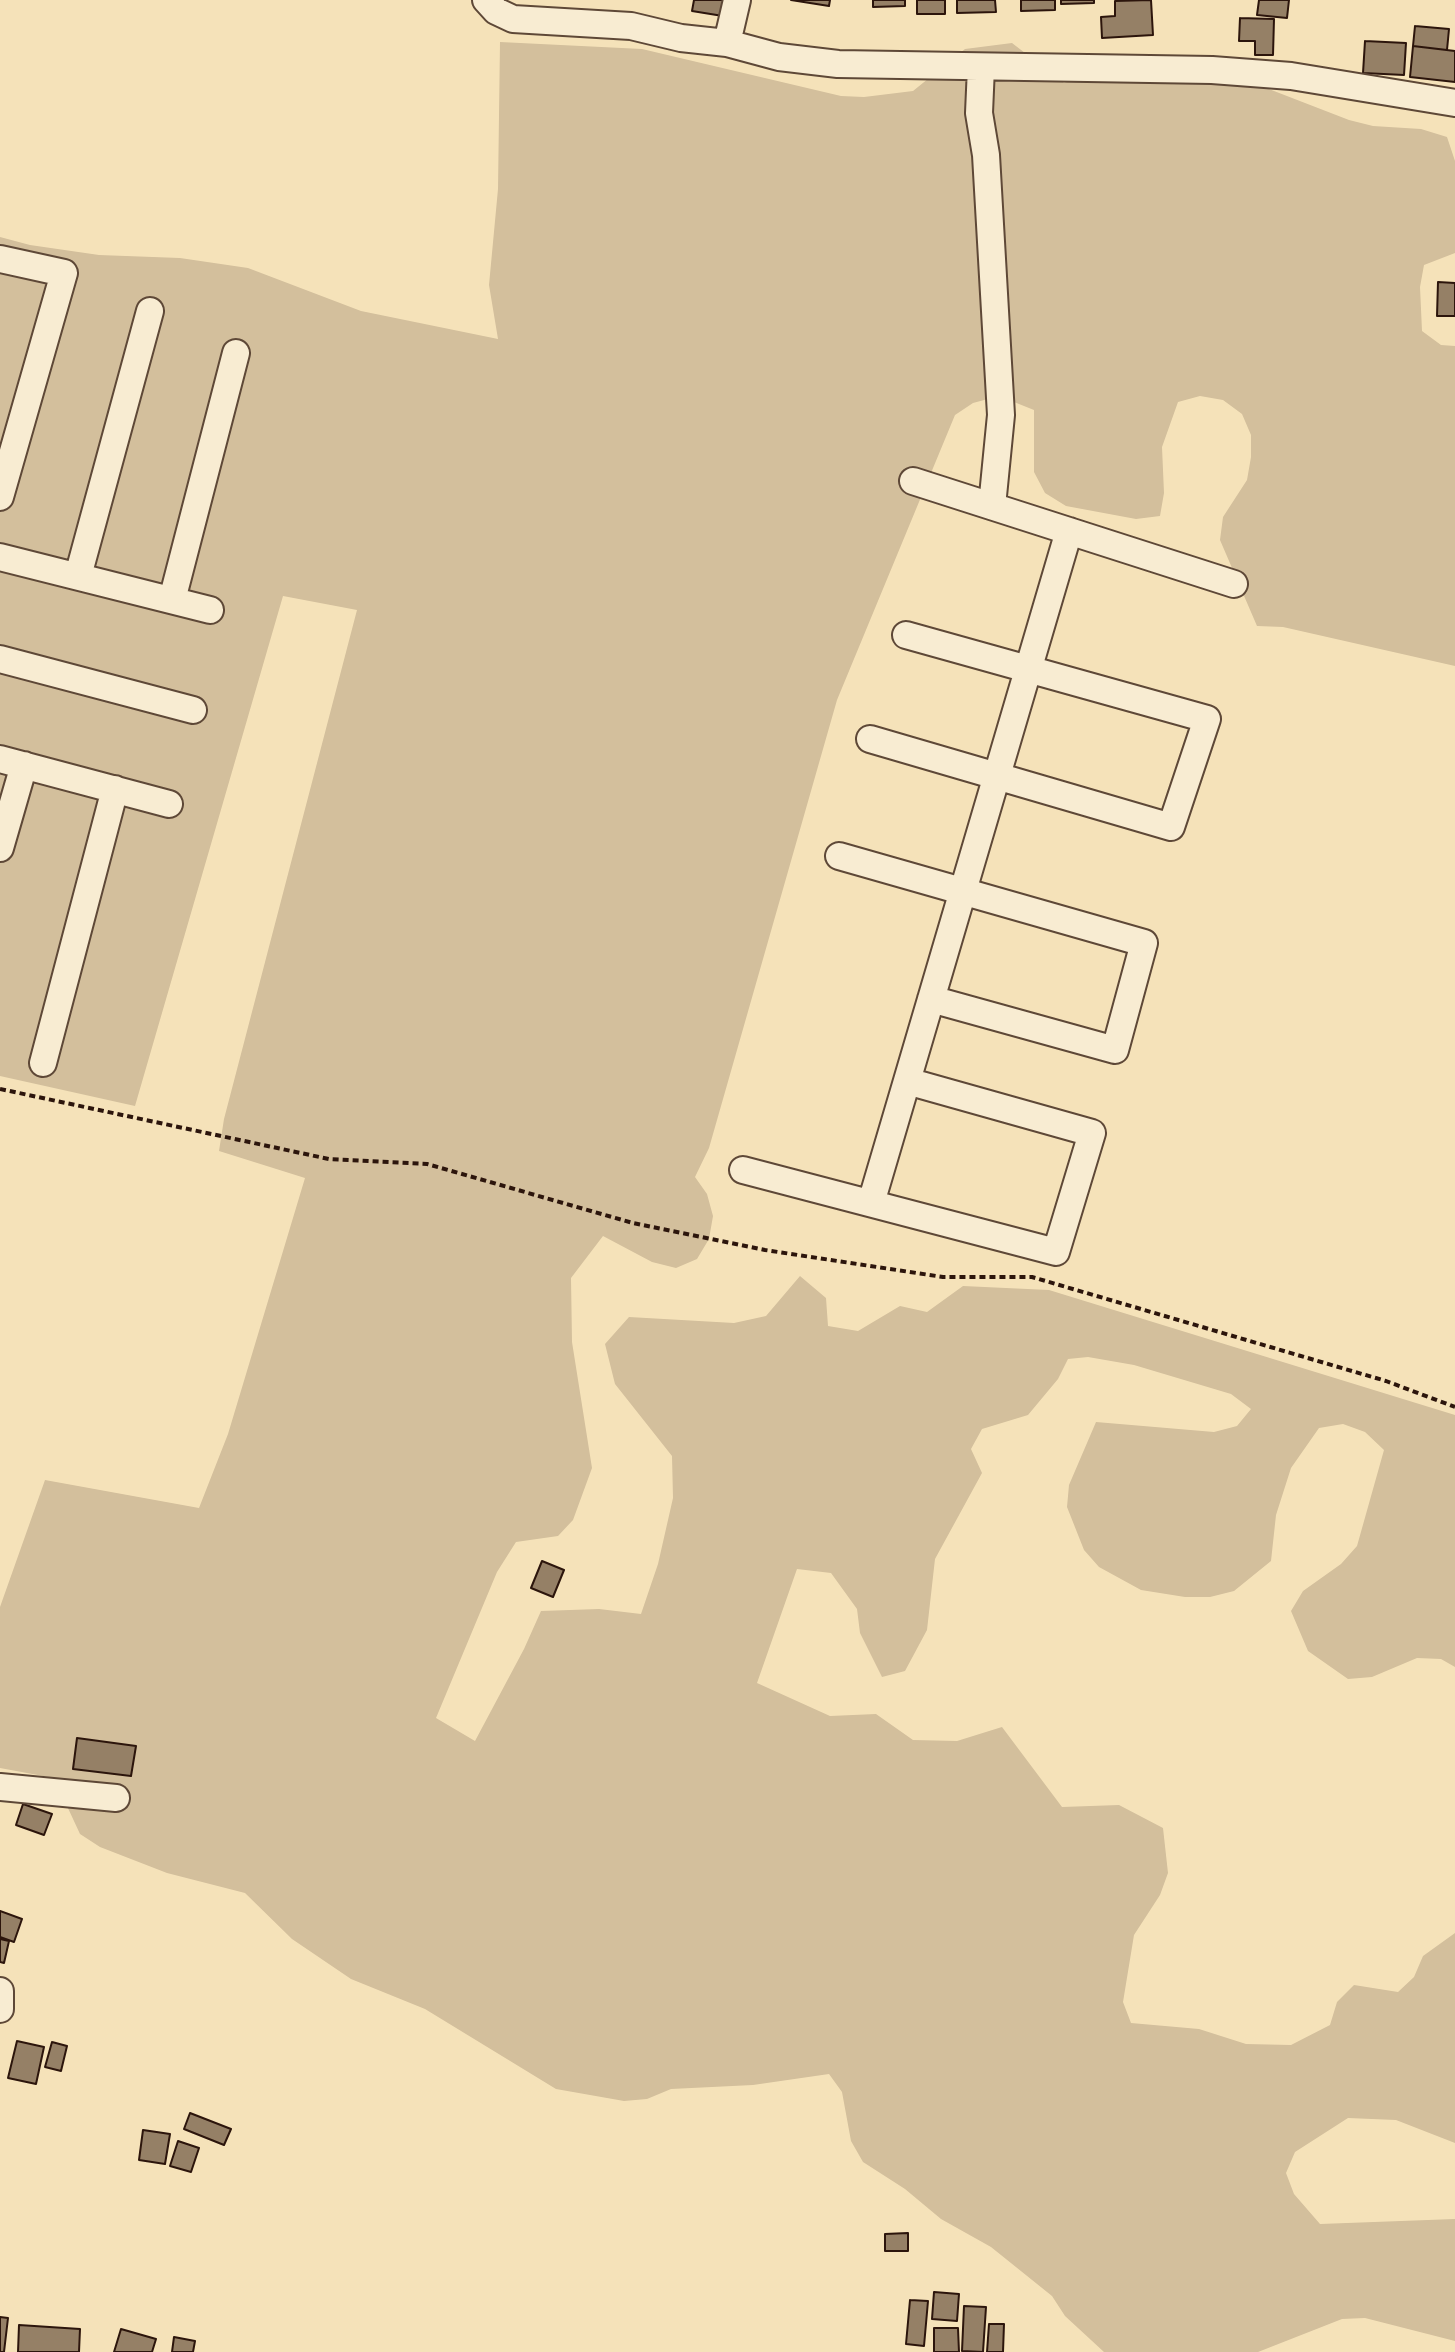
<!DOCTYPE html>
<style>
body{margin:0}
canvas{display:block;background:#f5e2b9}
</style>
<canvas width="1455" height="2352"></canvas>
<script>
const ctx = document.querySelector('canvas').getContext('2d');
ctx.lineJoin = 'round';
function fill(path, color) { ctx.fillStyle = color; ctx.fill(path, 'evenodd'); }
const shape = rows => new Path2D(rows.map(r => 'M' + r).join(''));
function trace(path, color, width, dash) { ctx.strokeStyle = color; ctx.lineWidth = width; ctx.lineCap = dash ? 'butt' : 'round'; ctx.setLineDash(dash || []); ctx.stroke(path); }
fill(shape([
 [500,42,642,49,841,96,864,97,913,91,965,49,1012,43,1064,83,1150,55,1199,62,1349,120,1373,126,1421,129,1447,137,1455,161,1455,253,1424,265,1420,287,1422,331,1441,345,1455,346,1455,666,1283,627,1257,626,1220,540,1223,517,1247,480,1251,457,1251,435,1242,414,1223,400,1200,396,1178,402,1162,447,1164,493,1160,516,1136,519,1066,506,1045,493,1034,472,1034,410,999,396,973,403,955,415,837,700,709,1148,695,1177,707,1194,713,1216,709,1239,697,1259,676,1268,652,1262,603,1236,571,1278,572,1342,592,1468,573,1520,558,1536,516,1542,497,1572,436,1718,475,1741,524,1649,541,1611,599,1609,641,1614,658,1564,673,1498,672,1456,615,1384,605,1344,629,1317,734,1323,766,1316,800,1276,826,1298,828,1326,858,1331,900,1306,927,1312,963,1286,1049,1290,1455,1415,1455,1667,1441,1659,1417,1658,1372,1677,1348,1679,1308,1651,1291,1611,1303,1591,1341,1564,1357,1546,1384,1450,1365,1432,1343,1424,1319,1428,1291,1468,1276,1515,1271,1561,1234,1591,1210,1597,1185,1597,1141,1590,1099,1567,1084,1550,1067,1507,1069,1485,1096,1422,1214,1432,1237,1426,1251,1409,1231,1394,1134,1365,1088,1357,1068,1359,1058,1379,1028,1415,982,1429,971,1449,982,1473,935,1559,927,1630,905,1671,882,1677,860,1633,857,1609,831,1573,797,1569,757,1683,830,1716,876,1714,913,1740,957,1741,1002,1727,1062,1807,1119,1805,1163,1828,1168,1873,1160,1895,1134,1935,1123,2002,1131,2023,1199,2029,1246,2044,1291,2045,1330,2025,1337,2002,1354,1985,1398,1992,1414,1977,1423,1956,1455,1933,1455,2143,1396,2120,1348,2118,1295,2152,1286,2173,1294,2194,1320,2224,1455,2219,1455,2341,1365,2318,1342,2319,1258,2352,1104,2352,1065,2316,1052,2296,991,2247,941,2219,905,2189,863,2162,851,2141,842,2092,829,2074,753,2085,671,2089,647,2099,624,2101,556,2089,425,2009,351,1979,292,1939,245,1893,167,1873,100,1847,80,1834,54,1778,0,1768,0,1607,45,1480,199,1508,228,1434,305,1178,219,1151,224,1119,357,610,283,596,135,1106,0,1076,0,237,30,245,99,255,180,258,248,268,361,311,498,339,489,285,498,189]
]), '#d3bf9c');
const building = shape([
 [694,0,732,0,729,17,692,11,694,0],
 [791,0,830,0,829,6,791,0],
 [873,0,905,0,905,6,873,7,873,0],
 [917,0,945,0,945,14,917,14,917,0],
 [957,0,995,0,996,12,957,13,957,0],
 [1021,0,1055,0,1055,10,1021,11,1021,0],
 [1061,0,1094,0,1094,3,1061,4,1061,0],
 [1151,0,1153,35,1102,38,1101,17,1115,16,1115,1,1151,0],
 [1259,0,1289,0,1287,18,1257,15,1259,0],
 [1240,18,1274,19,1273,55,1255,55,1255,41,1239,41,1240,18],
 [1415,26,1449,29,1447,50,1413,46,1415,26],
 [1365,41,1406,43,1404,75,1363,73,1365,41],
 [1413,46,1455,51,1455,82,1410,77,1413,46],
 [1438,282,1455,283,1455,316,1437,316,1438,282],
 [542,1561,564,1570,553,1597,531,1588,542,1561],
 [77,1738,136,1746,131,1776,73,1769,77,1738],
 [23,1804,52,1814,44,1835,16,1825,23,1804],
 [0,1911,22,1919,14,1942,0,1937,0,1911],
 [0,1939,9,1941,4,1963,0,1962,0,1939],
 [17,2041,44,2047,36,2084,8,2078,17,2041],
 [52,2042,67,2046,61,2071,45,2067,52,2042],
 [190,2113,231,2129,224,2145,184,2129,190,2113],
 [143,2130,170,2134,165,2164,139,2160,143,2130],
 [178,2141,199,2148,191,2172,170,2166,178,2141],
 [908,2233,908,2251,885,2251,885,2234,908,2233],
 [934,2292,959,2294,957,2321,932,2319,934,2292],
 [910,2300,928,2301,924,2346,906,2344,910,2300],
 [964,2306,986,2307,983,2352,962,2351,964,2306],
 [0,2317,8,2318,4,2352,0,2352,0,2317],
 [989,2324,1004,2324,1003,2352,987,2352,989,2324],
 [19,2325,80,2329,79,2352,18,2352,19,2325],
 [934,2328,958,2328,959,2352,934,2352,934,2328],
 [121,2329,156,2339,152,2352,114,2352,121,2329],
 [174,2337,195,2341,193,2352,172,2352,174,2337]
]);
fill(building, '#958066');
trace(building, '#2c150c', 2);
const street = shape([
 [486,0,496,11,513,19,631,26,681,38,727,43,737,0],
 [727,43,779,57,838,64,1212,70,1291,76,1455,103],
 [981,67,979,113,986,155,1001,415,992,506],
 [0,259,64,273,0,497],
 [913,481,1234,584],
 [0,557,210,610],
 [78,576,150,311],
 [172,600,236,353],
 [0,659,193,710],
 [870,739,1171,827,1207,719,906,635],
 [0,759,169,804],
 [0,848,24,765],
 [839,856,1144,943,1115,1050,931,999],
 [43,1063,115,789],
 [743,1170,1056,1252,1092,1133,907,1081],
 [871,1203,1069,531],
 [0,1787,116,1798],
 [0,1991,0,2009]
]);
trace(street, '#5e4837', 30);
trace(shape([
 [0,1089,329,1159,427,1164,633,1223,765,1250,943,1277,1032,1277,1386,1381,1455,1407]
]), '#2c150c', 4, [6, 4]);
trace(street, '#f8ecd2', 26);
</script>
